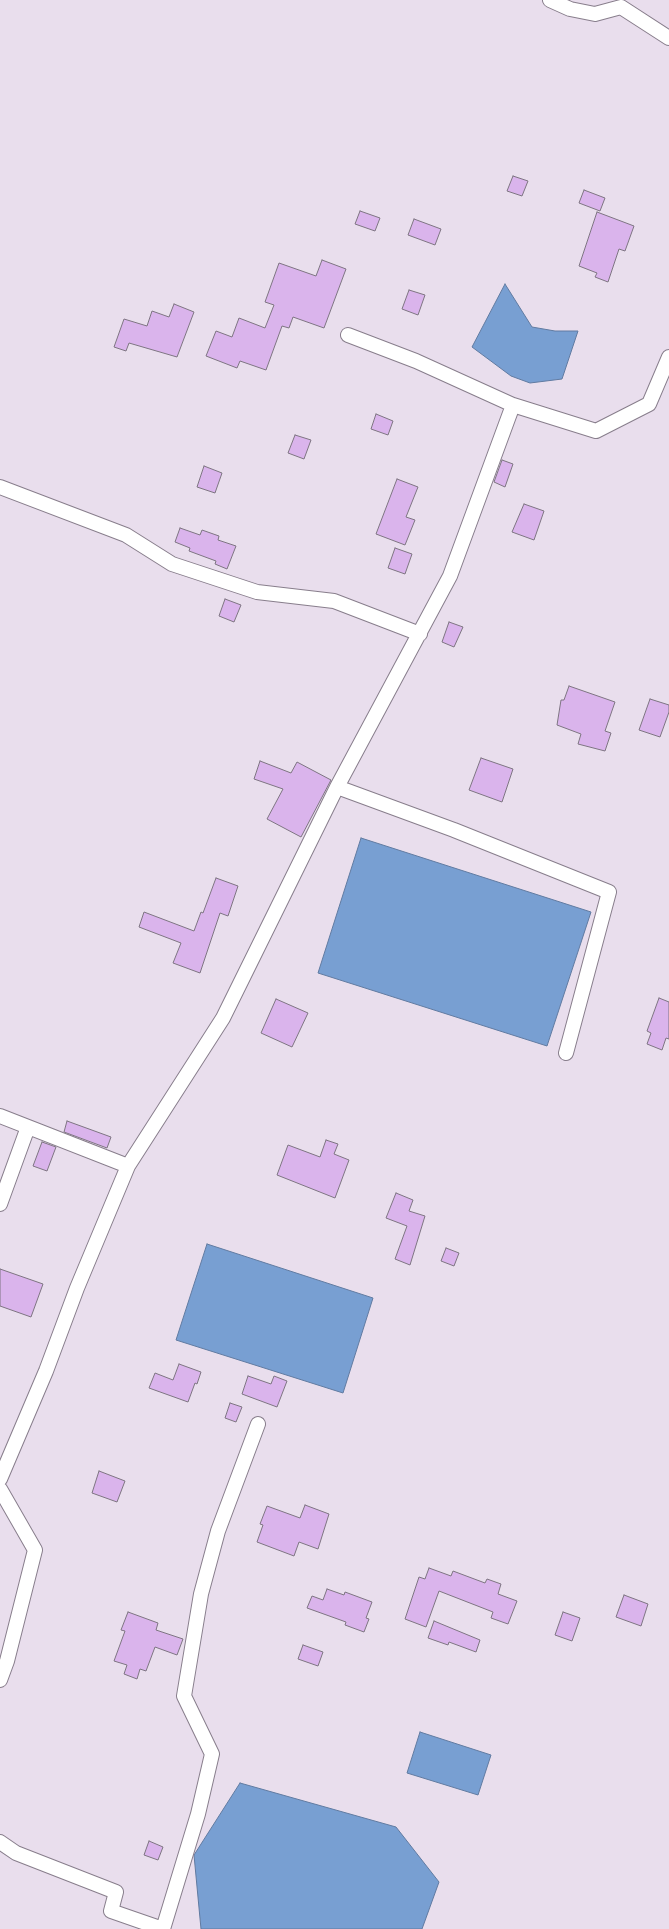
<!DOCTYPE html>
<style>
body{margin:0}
canvas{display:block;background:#e9deed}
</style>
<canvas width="669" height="1929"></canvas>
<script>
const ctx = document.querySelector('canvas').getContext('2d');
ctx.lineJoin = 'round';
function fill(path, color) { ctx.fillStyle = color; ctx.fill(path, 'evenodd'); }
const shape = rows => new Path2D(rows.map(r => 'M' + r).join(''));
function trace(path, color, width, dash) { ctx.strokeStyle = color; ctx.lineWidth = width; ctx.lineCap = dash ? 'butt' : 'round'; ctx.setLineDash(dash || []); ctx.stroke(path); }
const water = shape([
 [505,284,532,327,555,331,578,331,562,379,530,383,511,376,472,347,505,284],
 [361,838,591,912,547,1046,318,973,361,838],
 [207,1244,373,1298,343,1393,176,1340,207,1244],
 [420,1732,491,1755,478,1795,407,1773,420,1732],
 [240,1783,396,1827,439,1882,422,1929,201,1929,194,1855,240,1783]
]);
fill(water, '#789fd2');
trace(water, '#617ba1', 1);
const building = shape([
 [513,176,528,181,522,196,507,191,513,176],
 [584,190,605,198,600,211,579,203,584,190],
 [360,211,380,218,375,231,355,224,360,211],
 [597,212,634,226,625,251,619,249,608,282,595,277,597,273,579,266,597,212],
 [414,219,441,229,435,245,408,235,414,219],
 [322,260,346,269,324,328,293,317,289,328,282,326,266,370,240,361,237,368,206,356,216,331,232,337,239,318,265,328,274,305,265,302,279,263,316,276,322,260],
 [409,290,425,295,418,315,402,309,409,290],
 [174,304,194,312,177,357,129,343,126,351,114,347,124,319,147,326,152,311,169,317,174,304],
 [376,414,393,421,388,435,371,429,376,414],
 [295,435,311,440,304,459,288,453,295,435],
 [502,460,513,464,505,487,494,482,502,460],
 [204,466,222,473,215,493,197,487,204,466],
 [397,479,418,487,406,517,415,520,405,545,376,534,397,479],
 [524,504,544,511,534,540,512,532,524,504],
 [180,528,200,535,202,530,219,536,218,540,236,546,227,569,215,564,216,561,189,551,190,548,175,542,180,528],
 [395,548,412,554,405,574,388,568,395,548],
 [225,599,241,605,234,622,219,616,225,599],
 [449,622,463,627,454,647,442,642,449,622],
 [569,686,615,702,605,731,611,733,605,751,578,744,581,734,557,725,561,700,564,700,569,686],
 [650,699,669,705,669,712,660,737,639,730,650,699],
 [481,758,513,769,502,802,469,790,481,758],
 [260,761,291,773,297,762,331,780,301,837,267,819,283,789,254,779,260,761],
 [216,878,238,886,228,916,220,913,200,973,173,963,181,943,139,927,144,912,194,931,201,912,203,913,216,878],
 [659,998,669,1002,669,1039,666,1038,662,1050,647,1044,651,1033,647,1031,659,998],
 [276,999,308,1013,292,1047,261,1033,276,999],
 [67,1121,111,1137,107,1148,64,1132,67,1121],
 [326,1140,338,1144,334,1154,349,1160,335,1198,277,1175,288,1145,320,1157,326,1140],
 [42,1142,56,1147,47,1171,33,1166,42,1142],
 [396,1193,413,1200,409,1211,425,1216,410,1265,395,1259,407,1226,386,1218,396,1193],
 [446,1248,459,1253,454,1266,441,1261,446,1248],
 [0,1269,43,1284,31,1317,0,1306,0,1269],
 [179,1364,201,1372,197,1384,195,1383,188,1402,149,1388,155,1373,173,1380,179,1364],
 [248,1376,271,1384,274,1376,287,1381,277,1407,242,1394,248,1376],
 [230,1403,242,1407,236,1422,225,1418,230,1403],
 [99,1471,125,1481,117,1502,92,1493,99,1471],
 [305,1505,329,1514,318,1549,299,1542,294,1556,257,1542,263,1525,260,1524,267,1506,300,1518,305,1505],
 [429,1568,451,1576,453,1571,485,1583,487,1579,501,1584,498,1594,517,1601,508,1624,491,1618,493,1612,439,1591,426,1627,405,1619,419,1577,425,1579,429,1568],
 [327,1589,344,1595,345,1592,372,1602,366,1618,369,1619,364,1632,345,1625,346,1622,307,1608,312,1596,323,1600,327,1589],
 [624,1595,648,1604,641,1626,616,1617,624,1595],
 [128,1612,158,1623,156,1630,183,1639,177,1655,155,1647,146,1671,140,1669,137,1679,124,1674,127,1665,114,1661,125,1631,121,1630,128,1612],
 [563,1612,580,1618,572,1641,555,1635,563,1612],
 [434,1621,480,1640,476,1652,449,1642,448,1645,428,1638,434,1621],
 [303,1645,323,1652,318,1666,298,1659,303,1645],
 [149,1841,163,1847,158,1860,144,1855,149,1841]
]);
fill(building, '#dab4ec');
trace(building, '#7e7582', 1);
const street = shape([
 [550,0,570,9,595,14,621,7,669,38],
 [348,335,416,361,513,405],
 [0,487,126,535,172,564,257,592,334,601,420,634],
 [337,787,454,830,609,892,566,1053],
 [0,1116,128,1166,223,1018,337,787,450,576,513,405,596,431,649,404,669,357],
 [0,1204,28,1127],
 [0,1479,46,1371,77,1288,128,1166],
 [0,1489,35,1550,7,1661,0,1680],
 [0,1842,16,1853,116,1892,111,1911,163,1929],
 [163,1929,198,1814,212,1754,184,1696,201,1594,218,1531,258,1424]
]);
trace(street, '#887e8c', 16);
trace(street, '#fff', 14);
</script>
